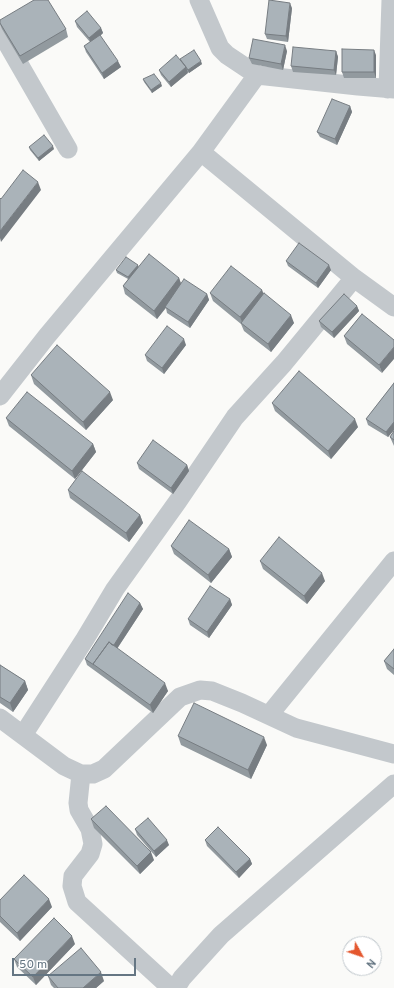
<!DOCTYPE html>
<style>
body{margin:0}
#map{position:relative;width:394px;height:988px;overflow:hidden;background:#fafaf8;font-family:Overpass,sans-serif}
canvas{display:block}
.north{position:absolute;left:342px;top:936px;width:40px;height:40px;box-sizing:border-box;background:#fff;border:1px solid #c1c8cd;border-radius:50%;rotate:130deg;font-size:11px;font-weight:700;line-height:16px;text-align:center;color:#657683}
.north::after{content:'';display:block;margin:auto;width:14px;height:18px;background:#e4572e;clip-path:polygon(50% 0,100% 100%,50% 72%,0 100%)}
.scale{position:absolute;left:12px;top:958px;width:124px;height:18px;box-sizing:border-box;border:2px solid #657683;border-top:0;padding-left:5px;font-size:12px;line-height:14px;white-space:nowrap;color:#657683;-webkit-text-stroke:3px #fff;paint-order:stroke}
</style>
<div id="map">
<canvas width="394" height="988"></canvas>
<div class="north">N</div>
<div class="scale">50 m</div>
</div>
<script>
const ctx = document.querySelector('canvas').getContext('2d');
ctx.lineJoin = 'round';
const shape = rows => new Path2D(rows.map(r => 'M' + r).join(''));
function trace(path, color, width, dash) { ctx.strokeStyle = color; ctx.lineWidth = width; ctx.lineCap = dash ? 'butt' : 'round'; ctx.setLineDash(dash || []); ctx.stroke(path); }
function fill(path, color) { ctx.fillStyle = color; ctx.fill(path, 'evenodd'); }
trace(shape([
 [199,0,220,48,227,55,257,75,358,86,394,89],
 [0,31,68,149],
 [388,89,391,0],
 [201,152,354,278],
 [0,396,47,336,201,152,257,75],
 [269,715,394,561],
 [0,718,64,766,81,774,93,774,104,769,180,697,200,690,212,691,242,703,296,728,394,754],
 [23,735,85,639,115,589,178,501,235,417,284,363,354,278,394,307],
 [81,774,78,803,79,810,90,829,93,844,90,854,73,876,72,886,77,902,171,988],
 [176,988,182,978,221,935,394,784]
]), '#c3c8cc', 19);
fill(shape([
 [292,8,288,42,267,39,265,34],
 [0,20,66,29,68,37,23,64,2,29,0,24],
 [75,21,101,28,103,33,100,36,121,67,104,79,86,52,84,46,90,42,77,27],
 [287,51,283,70,252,64,249,58],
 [336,51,338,57,336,75,293,72,291,66],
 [376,55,376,78,344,78,342,72],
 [181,60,202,64,189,73,188,72,171,87,161,75,159,70],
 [143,79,162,86,152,93,144,82],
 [350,106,352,112,337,145,320,137,317,132],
 [29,147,54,149,39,161,30,150],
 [286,261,331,270,318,288,288,266],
 [139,267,179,278,181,284,207,294,209,300,190,328,167,313,166,308,157,319,125,294,123,286,128,279,117,273,116,270],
 [262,290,263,294,294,323,271,352,244,331,241,324,213,301,210,293],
 [357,306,359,311,334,338,321,327,319,321],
 [362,314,382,373,347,344,344,336],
 [186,345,164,374,147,361,145,355],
 [31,375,113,400,86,430,34,384],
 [394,383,394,430,388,437,368,425,366,419],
 [272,403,358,427,331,459,275,411],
 [6,418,93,444,96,452,75,479,9,426],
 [394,431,394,446,390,437],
 [137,463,187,465,189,471,173,494,139,469],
 [68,490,140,515,143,523,129,542,70,498],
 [171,546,229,549,232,557,211,583,174,554],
 [260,561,325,581,307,604,263,569],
 [230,599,232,605,209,638,190,625,188,619],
 [140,603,143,609,117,649,168,691,153,713,87,665,85,659],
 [394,649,394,675,387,669,384,661],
 [0,665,25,681,28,690,13,712,0,703],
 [178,736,267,745,251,779,181,745],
 [91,819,154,860,140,874,94,828],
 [135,829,169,845,156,857,137,835],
 [205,840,250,859,252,864,239,878,207,846],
 [0,900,52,907,20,941,0,922],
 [75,944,36,985,17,967,14,959],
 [48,976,104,981,96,988,54,988,51,985]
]), '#929a9f');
fill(shape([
 [290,3,292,8,288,42,286,36],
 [101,28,103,33,91,44,89,38],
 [285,45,287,51,283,70,281,64],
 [374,50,376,55,376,78,374,72],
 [336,51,338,57,336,75,334,70],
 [118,61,121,67,104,79,102,73],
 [201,61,202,64,189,73,188,70],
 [186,67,188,73,171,87,169,82],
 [161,83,162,86,152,93,151,90],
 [350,106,352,112,337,145,335,139],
 [53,146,54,149,39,161,38,158],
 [38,182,41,190,1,242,0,238,0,231],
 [138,265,139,268,129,280,128,277],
 [329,265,331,270,318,288,316,283],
 [179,278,182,286,157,319,154,311],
 [262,290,265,298,243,324,240,317],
 [207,294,209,300,190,328,188,322],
 [357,306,359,311,334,338,332,332],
 [291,315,294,323,271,352,268,344],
 [184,339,186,345,164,374,162,368],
 [394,347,394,359,382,373,379,365],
 [110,392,113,400,86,430,83,422],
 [355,419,358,427,331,459,328,451],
 [394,422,394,430,388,437,386,432],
 [93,444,96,452,75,479,72,471],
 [187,465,189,471,173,494,171,488],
 [140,515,143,523,129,542,126,533],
 [229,549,232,557,211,583,208,575],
 [322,573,325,581,307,604,304,596],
 [230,599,232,605,209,638,207,632],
 [140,603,143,609,116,650,114,645],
 [25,681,28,690,13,712,10,703],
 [165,683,168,691,153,713,150,705],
 [264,737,267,745,251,779,248,770],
 [167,840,169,845,156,857,154,851],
 [151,852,154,860,140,874,137,866],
 [250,859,252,864,239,878,236,872],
 [49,899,52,907,20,941,17,933],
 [72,936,75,944,36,985,33,977],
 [101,972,104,981,96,988,83,988]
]), '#777d82');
const building = shape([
 [34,0,48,0,66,29,20,56,0,23,0,20,34,0],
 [269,0,290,3,286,36,265,34,269,0],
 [87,11,101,28,89,38,75,21,87,11],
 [100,35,118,61,102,73,84,46,100,35],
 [253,39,285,45,281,64,249,58,253,39],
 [293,47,336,51,334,70,291,66,293,47],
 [342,49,374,50,374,72,342,72,342,49],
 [194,50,201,61,188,70,186,67,180,59,194,50],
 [176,55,186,67,169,82,159,70,176,55],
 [154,74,161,83,151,90,143,79,154,74],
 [332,99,350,106,335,139,317,132,332,99],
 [44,135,53,146,38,158,29,147,44,135],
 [23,170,38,182,0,231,0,198,1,199,23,170],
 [299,243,329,265,316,283,286,261,299,243],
 [149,254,179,278,154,311,123,286,149,254],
 [126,257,138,265,128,277,116,270,126,257],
 [231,266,262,290,240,317,210,293,231,266],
 [184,279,207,294,188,322,165,307,184,279],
 [264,293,291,315,268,344,241,323,264,293],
 [344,294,357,306,332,332,319,321,344,294],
 [362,314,394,340,394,347,379,365,344,336,362,314],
 [167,326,184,339,162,368,145,355,167,326],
 [57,345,110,392,83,422,31,375,57,345],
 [299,371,355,419,328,451,272,403,299,371],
 [394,383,394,422,386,432,366,419,394,383],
 [27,392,93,444,72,471,6,418,27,392],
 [394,431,394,440,390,437,394,431],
 [153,440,187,465,171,488,137,463,153,440],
 [82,471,140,515,126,533,68,490,82,471],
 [189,520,229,549,208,575,171,546,189,520],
 [279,537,322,573,304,596,260,561,279,537],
 [210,586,230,599,207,632,188,619,210,586],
 [128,593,140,603,114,645,112,645,109,642,93,664,94,665,85,659,128,593],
 [109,642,165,683,150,705,93,664,109,642],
 [394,649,394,669,384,661,394,649],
 [0,665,25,681,10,703,0,697,0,665],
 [194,703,264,737,248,770,178,736,194,703],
 [106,806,151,852,137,866,91,819,106,806],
 [148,818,167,840,154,851,135,829,148,818],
 [218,827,250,859,236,872,205,840,218,827],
 [24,875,49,899,17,933,0,916,0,900,24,875],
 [54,918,72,936,33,977,14,959,54,918],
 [81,948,101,972,83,988,58,988,48,976,81,948]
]);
fill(building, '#aab3b9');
trace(building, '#777d82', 1);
</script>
